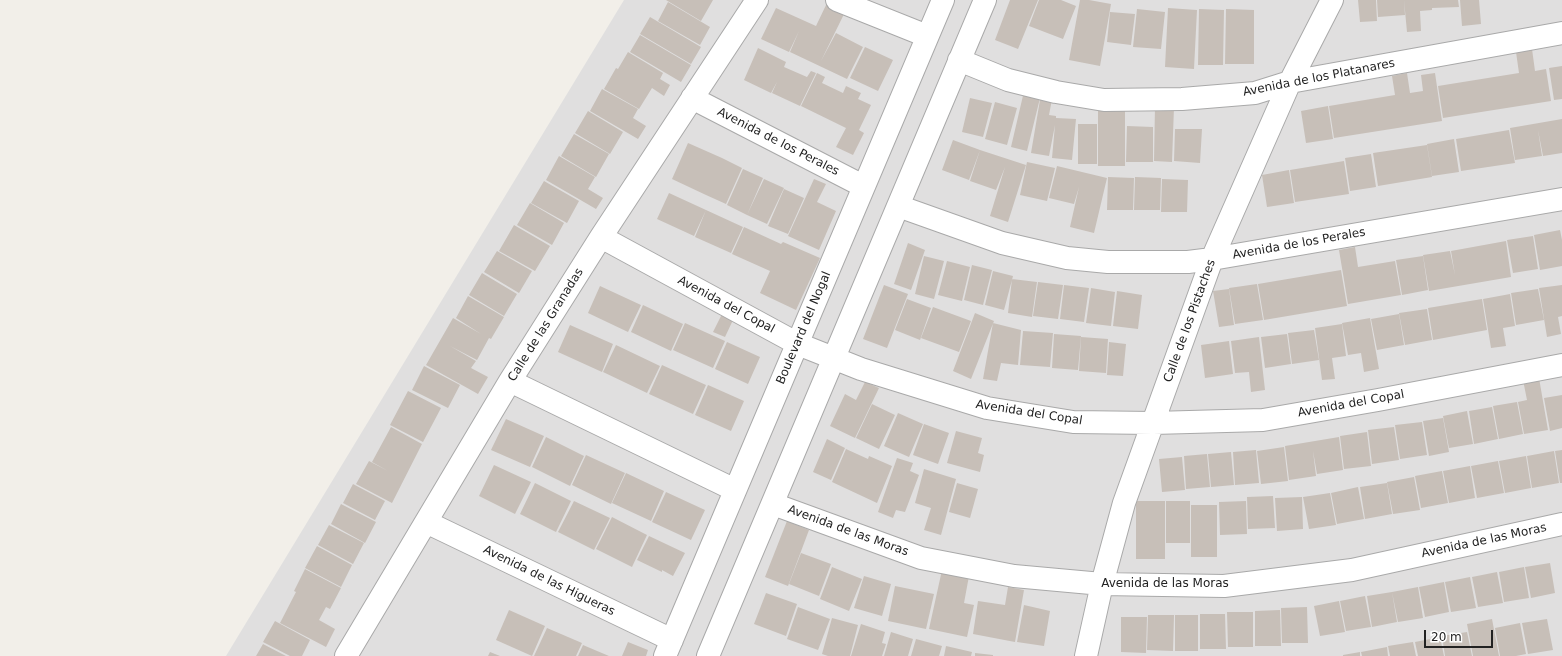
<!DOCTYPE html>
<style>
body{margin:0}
#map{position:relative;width:1562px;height:656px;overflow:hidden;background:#f2efe9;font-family:"DejaVu Sans",sans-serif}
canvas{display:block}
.scale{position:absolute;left:1424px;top:630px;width:69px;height:18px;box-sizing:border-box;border:2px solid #222;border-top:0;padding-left:5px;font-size:12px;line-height:14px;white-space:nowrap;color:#222;-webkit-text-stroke:3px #fff;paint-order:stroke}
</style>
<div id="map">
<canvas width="1562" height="656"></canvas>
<div class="scale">20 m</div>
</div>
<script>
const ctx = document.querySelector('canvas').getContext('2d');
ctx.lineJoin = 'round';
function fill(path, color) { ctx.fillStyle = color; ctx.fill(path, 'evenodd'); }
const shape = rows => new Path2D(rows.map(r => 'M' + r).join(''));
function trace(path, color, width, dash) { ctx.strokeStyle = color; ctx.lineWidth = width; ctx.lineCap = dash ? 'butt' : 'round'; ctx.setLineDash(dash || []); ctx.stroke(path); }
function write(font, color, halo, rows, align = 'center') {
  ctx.font = font + ' "DejaVu Sans",sans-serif'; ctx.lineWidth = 3; ctx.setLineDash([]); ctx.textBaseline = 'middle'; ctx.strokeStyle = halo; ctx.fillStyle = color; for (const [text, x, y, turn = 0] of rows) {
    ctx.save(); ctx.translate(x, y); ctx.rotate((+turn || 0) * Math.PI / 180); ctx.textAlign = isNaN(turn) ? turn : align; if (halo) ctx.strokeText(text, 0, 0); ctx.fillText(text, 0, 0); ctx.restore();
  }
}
fill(shape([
 [624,0,1562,0,1562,656,226,656]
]), '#e0dfdf');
fill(shape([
 [666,0,713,0,701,21],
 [1010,0,1038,0,1018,49,995,40],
 [1039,0,1061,0,1076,6,1063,39,1029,26],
 [1080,0,1089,0,1111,4,1100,66,1069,60],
 [1358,0,1376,0,1377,21,1360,22],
 [1377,0,1404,0,1405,15,1378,17],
 [1404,0,1458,0,1459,7,1432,8,1432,10,1420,11,1421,31,1407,32],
 [1460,0,1479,0,1481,24,1462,26],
 [668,2,710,27,700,45,658,21],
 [827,3,845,12,821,61,836,33,863,47,847,79,790,52,799,31,789,52,761,39,776,8,816,26],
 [1168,8,1197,10,1194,69,1165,67],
 [1137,9,1165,12,1161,49,1133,47],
 [1199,9,1224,10,1223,65,1198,65],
 [1226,9,1254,10,1254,64,1225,64],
 [1110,12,1135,14,1131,45,1107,42],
 [650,17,701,47,691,64,640,34],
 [640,35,691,65,681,82,630,52],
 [865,47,893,60,878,91,850,78],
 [758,48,786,62,784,67,807,77,811,71,816,73,800,106,772,93,777,82,771,93,744,80],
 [1532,49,1535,71,1546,69,1551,101,1443,118,1438,86,1519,73,1516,52],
 [628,52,663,73,660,79,670,85,664,96,652,88,639,109,604,89,616,68,618,69],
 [1562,66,1562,99,1554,100,1549,68],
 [817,73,825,77,822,83,843,93,846,86,861,93,858,99,871,105,859,130,864,133,853,155,836,147,846,128,801,106],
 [1407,73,1410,93,1423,91,1421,75,1435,73,1442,121,1334,138,1329,106,1395,95,1392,76],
 [1025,87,1053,94,1049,115,1056,116,1056,118,1076,119,1072,160,1052,158,1055,125,1049,156,1031,153,1041,94,1027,151,1011,147],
 [602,89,638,109,633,118,646,126,638,139,590,111],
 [970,98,992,103,983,137,962,132],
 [995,102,1017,108,1007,145,985,139],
 [1098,104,1125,104,1125,166,1098,166],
 [1155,106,1174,107,1172,162,1154,161],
 [1328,106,1333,139,1306,143,1301,111],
 [588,111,623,132,610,154,575,133],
 [1562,119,1562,153,1543,156,1538,130,1542,156,1515,160,1510,128],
 [1078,124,1097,124,1097,164,1078,164],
 [1127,126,1153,127,1153,162,1126,162],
 [1175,129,1202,129,1200,163,1174,161],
 [1509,130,1515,163,1461,171,1456,139],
 [574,134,609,154,596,177,561,156],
 [1454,139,1459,172,1432,176,1427,144],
 [953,140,980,150,969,180,942,170],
 [688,143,722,158,706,195,672,179],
 [1427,145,1432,177,1378,186,1373,153],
 [980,150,1026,165,1008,222,990,216,1005,167,996,190,970,181],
 [1371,154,1376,187,1350,191,1345,158],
 [559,156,595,177,588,189,603,198,596,209,546,180],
 [722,158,742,168,726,204,706,195],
 [1344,161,1349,194,1295,202,1290,170],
 [1027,162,1055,168,1047,201,1020,195],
 [1057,166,1107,178,1094,233,1070,227,1079,187,1074,204,1049,198],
 [743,169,763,178,747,215,727,205],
 [1289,170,1294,203,1267,207,1262,175],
 [1108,177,1134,178,1133,210,1107,210],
 [1135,177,1161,178,1160,210,1134,210],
 [764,179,784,188,767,224,747,215],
 [814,179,826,184,817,202,836,211,819,250,788,236],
 [1162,179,1188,180,1187,212,1161,212],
 [544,181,579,201,567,223,531,203],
 [784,189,804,198,788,234,768,226],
 [669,193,706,210,694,236,657,219],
 [530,203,564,223,552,245,517,225],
 [706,210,743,227,731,253,695,237],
 [514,225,550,246,535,271,499,251],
 [744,227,781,244,783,242,820,258,796,310,760,293,770,271,732,254],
 [1560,230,1562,240,1562,266,1540,270,1534,235],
 [1533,236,1538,269,1513,273,1507,240],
 [1506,241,1511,277,1429,291,1423,255,1450,251,1455,275,1451,251],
 [908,243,925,250,911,290,894,284],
 [1355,247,1358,267,1395,261,1401,295,1348,304,1339,250],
 [497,251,532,271,519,293,484,272],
 [924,256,944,261,934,299,915,294],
 [1423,256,1428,290,1402,295,1396,260],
 [947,261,970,267,962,301,938,295],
 [972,265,992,270,983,305,964,300],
 [1341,270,1347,306,1264,320,1258,284],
 [993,271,1013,276,1004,310,985,305],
 [482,273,517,294,504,316,469,295],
 [1012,279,1037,282,1032,317,1008,313],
 [1038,282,1063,285,1058,319,1033,316],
 [1257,284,1263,320,1235,324,1229,288],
 [884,285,908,294,887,348,863,339],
 [1064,285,1089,288,1084,322,1060,319],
 [1562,285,1562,316,1558,317,1561,334,1547,337,1539,288],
 [600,286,641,305,628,332,588,313],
 [1091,288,1115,292,1111,326,1086,323],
 [1229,289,1234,325,1219,327,1213,291],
 [1538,289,1544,320,1516,325,1511,293],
 [1117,291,1142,295,1138,329,1113,326],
 [1510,294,1515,326,1503,328,1506,346,1491,348,1483,299],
 [468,296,504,317,491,339,489,338,477,360,450,346,476,361,471,368,488,377,478,394,426,365,453,318,481,334,456,318],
 [907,299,931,308,920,340,895,330],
 [1482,299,1487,330,1433,340,1428,308],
 [643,305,683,324,671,351,631,332],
 [933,307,971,321,959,352,921,338],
 [1427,309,1432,340,1405,345,1399,313],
 [975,313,994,321,971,379,953,371],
 [722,314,733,320,725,337,713,332],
 [1399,314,1404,345,1377,350,1371,319],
 [1370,318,1379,369,1364,372,1361,353,1348,355,1342,323],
 [685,323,725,341,713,368,673,350],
 [993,323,1021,330,1018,365,1001,363,997,381,983,379],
 [1342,324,1346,356,1332,358,1335,379,1322,380,1315,328],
 [570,325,613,344,602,372,558,352],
 [1314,330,1319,360,1292,364,1288,333],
 [1023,331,1053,333,1050,367,1020,365],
 [1054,334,1081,336,1078,370,1052,368],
 [1287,334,1291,364,1265,368,1261,337],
 [1081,337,1108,339,1106,373,1079,371],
 [1259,337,1265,390,1251,392,1249,372,1235,373,1231,341],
 [1229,341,1233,374,1205,378,1201,345],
 [727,342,760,357,748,384,715,369],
 [1109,342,1126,344,1123,376,1107,375],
 [616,345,660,366,647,393,603,372],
 [662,365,706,385,693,414,649,394],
 [424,366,460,385,448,408,412,390],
 [1539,378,1548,430,1524,434,1518,402,1527,400,1523,380],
 [865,382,879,388,855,438,830,426,845,394,856,400],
 [708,385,744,401,731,431,695,415],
 [408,391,441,408,423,442,390,425],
 [1562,395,1562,428,1550,431,1544,398],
 [1517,402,1523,434,1499,439,1493,406],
 [872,404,895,415,879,449,856,438],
 [1492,407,1498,439,1474,444,1469,411],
 [1467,411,1473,444,1449,448,1443,416],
 [898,413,923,424,909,457,884,446],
 [1443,418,1449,452,1429,456,1423,421],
 [506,419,544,436,530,467,491,450],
 [1422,422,1427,455,1400,459,1395,425],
 [924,424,949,433,938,464,913,455],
 [391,427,422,444,392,503,356,484,369,461,388,471,372,462],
 [1394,427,1399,460,1372,464,1368,430],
 [956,431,982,438,978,453,984,455,980,472,947,463],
 [1367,432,1371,466,1344,469,1340,436],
 [546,437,584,456,570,486,532,467],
 [1339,437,1343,470,1317,474,1313,451,1316,476,1289,480,1285,446],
 [827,439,845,448,831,480,813,472],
 [1284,447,1288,481,1261,484,1257,451],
 [846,449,868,459,869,456,892,466,877,503,832,482],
 [1256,450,1259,483,1235,485,1233,452],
 [1562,450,1562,483,1560,483,1555,451],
 [1554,451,1559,483,1532,488,1527,456],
 [1231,452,1234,485,1211,487,1208,454],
 [1207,454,1210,487,1186,489,1184,456],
 [586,455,625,473,611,504,572,485],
 [1526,456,1531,488,1505,493,1499,461],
 [1182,457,1185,490,1162,492,1159,459],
 [897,458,913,463,910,471,919,475,905,512,896,510,893,518,878,512],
 [1498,461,1504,493,1477,498,1471,466],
 [494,465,531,482,515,514,479,496],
 [1470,466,1475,498,1449,503,1443,471],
 [924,469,956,479,941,535,924,530,931,508,915,503],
 [1442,471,1448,503,1421,508,1415,476],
 [626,473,664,491,651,521,612,503],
 [1414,477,1420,510,1393,514,1387,482],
 [535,483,571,501,556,532,520,514],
 [957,483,978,489,970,518,949,512],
 [1387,483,1392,514,1365,519,1360,487],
 [353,484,385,501,375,520,343,503],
 [1358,487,1364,519,1337,524,1331,493],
 [666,492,705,510,691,540,652,522],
 [1330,493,1336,525,1309,529,1303,497],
 [1273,496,1275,528,1248,529,1247,497],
 [1302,497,1303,529,1277,531,1275,498],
 [574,501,610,518,594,550,558,532],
 [1136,501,1165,501,1165,559,1136,559],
 [1166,501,1190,501,1190,543,1166,543],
 [1246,501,1247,534,1220,535,1219,502],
 [341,504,376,522,365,543,331,524],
 [1191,505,1217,505,1217,557,1191,557],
 [612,517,647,535,632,567,596,549],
 [787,521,809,530,788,586,765,577],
 [329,525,364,543,353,564,318,545],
 [649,536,685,553,673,576,662,570,662,572,637,560],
 [317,546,352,565,341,587,305,568],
 [801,553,831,564,819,596,789,584],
 [1550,563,1555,593,1531,598,1525,567],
 [832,567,862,579,849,611,820,599],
 [1524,567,1529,598,1504,602,1499,572],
 [305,569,341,588,330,609,326,607,319,620,335,629,326,647,280,623,296,592,294,591],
 [942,570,969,576,964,603,974,605,967,637,929,629],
 [1497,572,1503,603,1478,607,1472,577],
 [864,576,891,584,882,616,854,608],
 [1470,577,1476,608,1451,612,1445,582],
 [1444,582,1449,612,1425,617,1419,587],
 [895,586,934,594,926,629,888,621],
 [1008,587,1024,590,1015,642,973,634,978,601,1005,605],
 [1418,587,1423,618,1398,622,1392,592],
 [1392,592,1397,622,1372,627,1367,596],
 [766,593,797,604,786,636,754,624],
 [1365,596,1371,627,1346,631,1340,601],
 [1339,601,1345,632,1320,636,1314,606],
 [1024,605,1050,611,1044,646,1017,642],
 [798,607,830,619,818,650,787,639],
 [1307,607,1308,643,1282,643,1281,608],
 [509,610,545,626,532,656,496,640],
 [1280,610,1281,646,1255,646,1255,611],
 [1227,612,1253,612,1253,647,1228,647],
 [1200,614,1225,614,1226,649,1200,649],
 [1148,615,1174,615,1173,651,1147,650],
 [1175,615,1198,615,1198,651,1175,651],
 [1121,617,1147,617,1146,653,1121,652],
 [832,618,858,625,850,656,828,656,822,654],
 [1492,619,1499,656,1473,656,1467,624],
 [1547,619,1553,650,1528,654,1522,623],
 [275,621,310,640,302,656,290,656,263,642],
 [1520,623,1526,654,1516,656,1500,656,1495,628],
 [861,624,885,632,882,643,886,644,882,656,851,656],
 [547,628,582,643,576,656,534,656],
 [891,632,913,639,908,656,884,656],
 [1467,632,1472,656,1445,656,1442,636],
 [1440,637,1444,656,1418,656,1415,642],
 [916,639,942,646,939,656,911,656],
 [628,642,648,650,646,656,622,656],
 [1413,642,1416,656,1390,656,1388,646],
 [263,644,286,656,256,656],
 [583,645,609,656,578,656],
 [946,646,972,652,971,656,944,656],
 [1387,647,1388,656,1362,656,1361,652],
 [490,652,500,656,488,656],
 [1360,652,1360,656,1343,656,1343,655],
 [975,653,993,655,993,656,975,656]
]), '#c7bfb8');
const street = shape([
 [837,0,927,36],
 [959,60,1008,80,1056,92,1104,100,1182,99,1255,93,1290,82,1562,33],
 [692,98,863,186],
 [898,206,1002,243,1067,258,1108,262,1188,262,1212,259,1562,199],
 [601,237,798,344,861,369,987,408,1073,422,1153,423,1263,420,1378,400,1562,365],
 [510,381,735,490],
 [773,504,921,558,1014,576,1102,584,1224,586,1352,570,1562,524],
 [426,522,672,640],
 [346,656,510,381,601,237,757,0],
 [665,656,943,0],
 [708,656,985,0],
 [1086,656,1102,584,1124,503,1212,259,1290,82,1332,0]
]);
trace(street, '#a9a9a9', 24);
trace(street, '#fff', 22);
write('12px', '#222', '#fff', [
 ["Avenida de los Platanares",1319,78,-11],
 ["Avenida de los Perales",778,142,27],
 ["Avenida de los Perales",1299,244,-10],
 ["Avenida del Copal",726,305,28],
 ["Calle de los Pistaches",1190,321,-70],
 ["Calle de las Granadas",546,325,-58],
 ["Boulevard del Nogal",804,328,-67],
 ["Avenida del Copal",1351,404,-10],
 ["Avenida del Copal",1029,413,9],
 ["Avenida de las Moras",848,531,20],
 ["Avenida de las Moras",1484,541,-12],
 ["Avenida de las Higueras",549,581,26],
 ["Avenida de las Moras",1165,584]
]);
</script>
